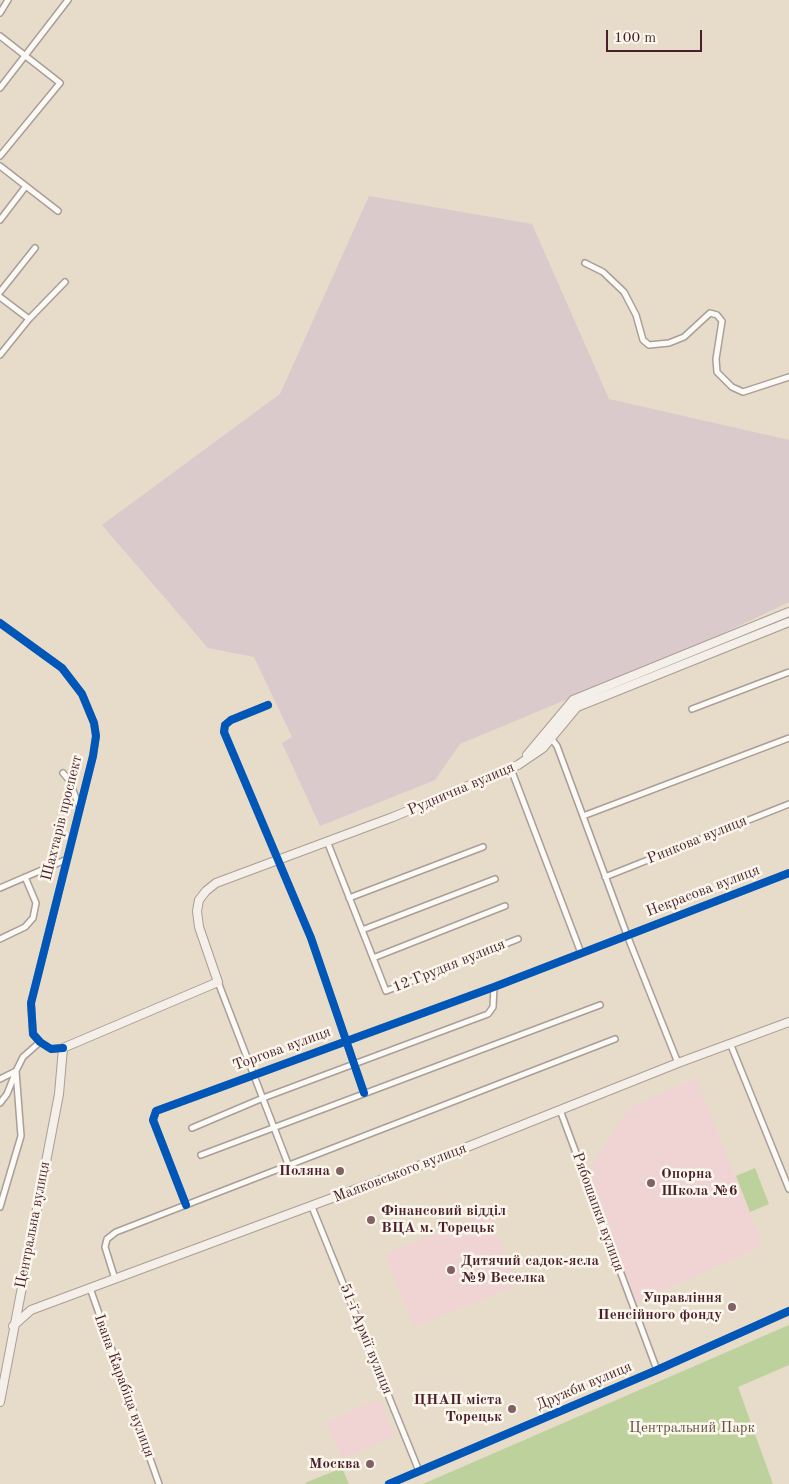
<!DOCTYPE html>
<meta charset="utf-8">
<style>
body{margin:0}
#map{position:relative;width:789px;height:1484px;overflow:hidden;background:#e7dbca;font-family:"Old Standard TT",serif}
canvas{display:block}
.scale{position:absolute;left:606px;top:30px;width:96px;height:22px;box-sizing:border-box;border:2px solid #4a1f2b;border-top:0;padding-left:6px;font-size:15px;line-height:18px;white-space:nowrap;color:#4a1f2b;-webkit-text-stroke:4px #fbf7ec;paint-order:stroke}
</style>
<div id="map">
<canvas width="789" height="1484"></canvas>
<div class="scale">100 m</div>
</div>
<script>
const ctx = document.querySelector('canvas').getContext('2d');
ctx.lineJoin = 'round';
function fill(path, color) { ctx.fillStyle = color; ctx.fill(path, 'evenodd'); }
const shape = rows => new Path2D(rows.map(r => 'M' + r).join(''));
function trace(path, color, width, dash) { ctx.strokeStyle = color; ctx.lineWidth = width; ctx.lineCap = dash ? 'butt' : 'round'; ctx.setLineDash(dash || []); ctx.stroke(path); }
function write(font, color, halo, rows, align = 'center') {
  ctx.font = font + ' "Old Standard TT",serif'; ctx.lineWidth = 5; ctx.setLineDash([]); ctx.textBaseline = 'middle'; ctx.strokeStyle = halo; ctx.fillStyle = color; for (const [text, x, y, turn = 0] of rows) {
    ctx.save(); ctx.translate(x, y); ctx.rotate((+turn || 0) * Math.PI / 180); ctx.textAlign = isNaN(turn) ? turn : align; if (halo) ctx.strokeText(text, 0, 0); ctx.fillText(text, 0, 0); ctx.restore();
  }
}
fill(shape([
 [696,1078,761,1241,755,1250,632,1304,587,1173,630,1107],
 [489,1212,518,1285,414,1327,385,1254],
 [380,1399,395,1436,342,1459,326,1422]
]), '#efd4d3');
fill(shape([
 [369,196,532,224,609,399,789,440,789,602,709,640,460,744,435,780,320,826,282,743,292,737,254,657,208,648,102,525,280,394]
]), '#dbcacb');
fill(shape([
 [755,1168,769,1204,750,1212,736,1176],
 [789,1325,789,1365,738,1387,773,1484,423,1484],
 [342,1468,349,1484,306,1484,305,1483]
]), '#bdd19c');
const street = shape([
 [0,13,8,0],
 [0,36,60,83,0,156],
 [0,88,68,0],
 [0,166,58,211],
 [0,220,26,186],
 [585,263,603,272,624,292,636,315,643,340,649,345,669,343,684,337,710,313,717,315,722,321,716,359,717,372,732,387,743,392,789,377],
 [0,292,35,248],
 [0,297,29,319],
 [0,355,29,319,65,282],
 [0,623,62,668,82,694,94,723,96,736,93,756,31,1003,33,1034,40,1042,51,1049,63,1048],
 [268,705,231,720,225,725,224,732,311,938,364,1093],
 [692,709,789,672],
 [551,738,557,746,627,935,678,1063],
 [511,769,581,953],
 [63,773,69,780,79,806],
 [583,816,789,738],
 [327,841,386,991,518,939],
 [605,877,789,804],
 [0,888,65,860],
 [349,898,483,847],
 [362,930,495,879],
 [0,939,25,927,33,918,36,903,25,877],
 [373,958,505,906],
 [218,982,288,1164],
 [730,1043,789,1189],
 [0,1079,16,1071,23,1057,40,1042],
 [0,1103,7,1094,15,1074],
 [560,1110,657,1370],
 [192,1128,263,1098,488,1014,493,1007,494,987],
 [201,1155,600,1005],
 [186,1205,153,1120,156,1111,494,987,789,873],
 [0,1207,21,1136,16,1071],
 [312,1207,419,1471],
 [115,1279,105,1247,107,1239,116,1232,615,1039],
 [90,1288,159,1484],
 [389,1484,657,1370,789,1311]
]);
const secondary = shape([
 [527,755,573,700,789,612],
 [13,1326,31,1310,437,1159,678,1063,789,1022],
 [0,1402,59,1094,63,1048,218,982,199,927,197,911,199,900,206,891,216,883,393,817,518,765,543,748,577,707,789,622]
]);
trace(street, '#aa9e96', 8);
trace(secondary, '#aa9e96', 10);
trace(street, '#fbfaf7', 5);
trace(secondary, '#f5efe9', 8);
trace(shape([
 [0,623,62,668,82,694,94,723,96,736,93,756,31,1003,33,1034,40,1042,51,1049,63,1048],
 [268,705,231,720,225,725,224,732,311,938,364,1093],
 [186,1205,153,1120,156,1111,494,987,789,873],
 [389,1484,657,1370,789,1311]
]), '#0057b8', 8);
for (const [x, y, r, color] of [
 [340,1171,5,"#816163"],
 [651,1183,5,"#816163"],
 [371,1220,5,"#816163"],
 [451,1270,5,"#816163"],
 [732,1307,5,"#816163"],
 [512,1409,5,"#816163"],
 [370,1464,5,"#816163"]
]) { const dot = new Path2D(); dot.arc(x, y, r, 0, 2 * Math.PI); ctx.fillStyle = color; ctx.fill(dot); trace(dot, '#fbf7ec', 2); }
write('15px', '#4a1f2b', '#fbf7ec', [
 ["Руднична вулиця",461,789,-23],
 ["Шахтарів проспект",62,818,-76],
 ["Ринкова вулиця",697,840,-22],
 ["Некрасова вулиця",703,891,-21],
 ["12 Грудня вулиця",449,966,-22],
 ["Торгова вулиця",282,1049,-20],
 ["Маяковського вулиця",400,1173,-21],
 ["Рябошапки вулиця",598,1212,70],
 ["Центральна вулиця",33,1225,-79],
 ["51-ї Армії вулиця",366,1339,68],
 ["Івана Карабіца вулиця",124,1386,70],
 ["Дружби вулиця",584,1386,-23]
]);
write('bold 15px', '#4a1f2b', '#fbf7ec', [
 ["Поляна",330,1171],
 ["Опорна",661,1174,"left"],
 ["Школа №6",661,1191,"left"],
 ["Фінансовий відділ",381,1211,"left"],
 ["ВЦА м. Торецьк",381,1228,"left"],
 ["Дитячий садок-ясла",461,1261,"left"],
 ["№9 Веселка",461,1278,"left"],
 ["Управління",722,1298],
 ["Пенсійного фонду",722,1315],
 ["ЦНАП міста",502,1400],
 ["Торецьк",502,1417],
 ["Москва",360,1464]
], 'right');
write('15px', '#625242', '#fbf7ec', [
 ["Центральний Парк",692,1428]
]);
</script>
